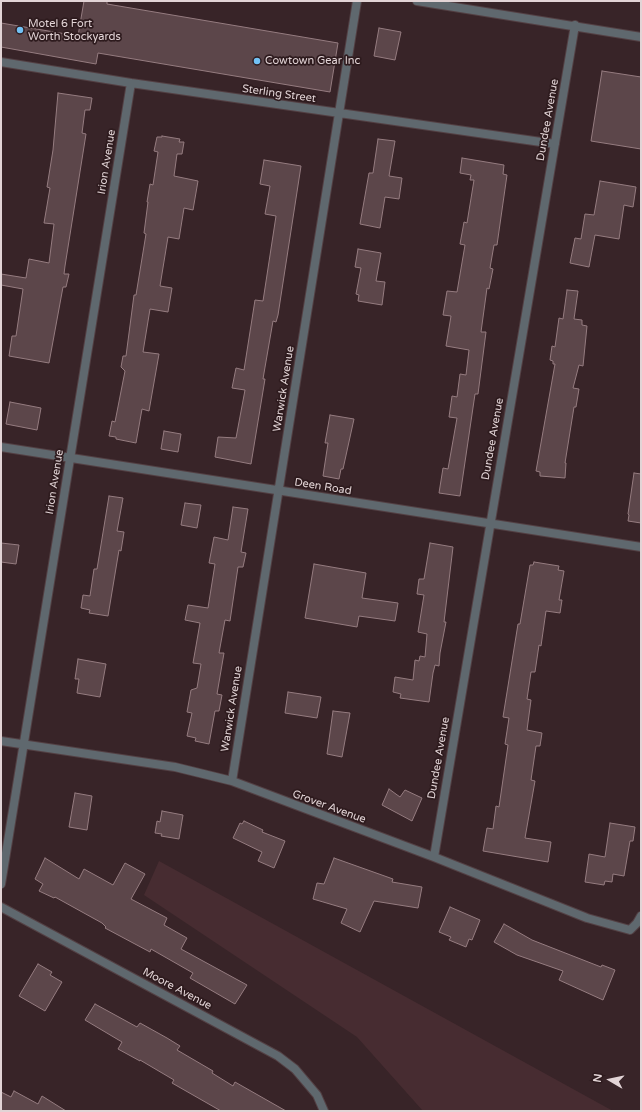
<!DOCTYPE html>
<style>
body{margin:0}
#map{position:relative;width:642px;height:1112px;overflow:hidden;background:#382428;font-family:"Varela Round",sans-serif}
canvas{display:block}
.frame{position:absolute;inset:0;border:2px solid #e2d4d6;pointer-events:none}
.north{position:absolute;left:590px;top:1060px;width:40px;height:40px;-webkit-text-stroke:3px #2e1b1e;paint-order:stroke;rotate:279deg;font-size:11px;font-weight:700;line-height:16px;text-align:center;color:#e2d4d6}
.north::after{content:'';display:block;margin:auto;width:14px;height:18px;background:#e2d4d6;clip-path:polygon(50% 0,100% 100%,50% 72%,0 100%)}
</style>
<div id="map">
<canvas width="642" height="1112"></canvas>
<div class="frame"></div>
<div class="north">N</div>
</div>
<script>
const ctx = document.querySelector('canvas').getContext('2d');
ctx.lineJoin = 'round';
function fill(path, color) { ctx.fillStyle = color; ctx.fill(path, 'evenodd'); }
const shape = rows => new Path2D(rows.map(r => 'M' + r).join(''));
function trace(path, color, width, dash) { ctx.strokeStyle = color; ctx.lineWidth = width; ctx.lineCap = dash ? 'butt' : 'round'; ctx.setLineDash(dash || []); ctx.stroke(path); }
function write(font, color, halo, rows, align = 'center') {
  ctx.font = font + ' "Varela Round",sans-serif'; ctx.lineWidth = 3.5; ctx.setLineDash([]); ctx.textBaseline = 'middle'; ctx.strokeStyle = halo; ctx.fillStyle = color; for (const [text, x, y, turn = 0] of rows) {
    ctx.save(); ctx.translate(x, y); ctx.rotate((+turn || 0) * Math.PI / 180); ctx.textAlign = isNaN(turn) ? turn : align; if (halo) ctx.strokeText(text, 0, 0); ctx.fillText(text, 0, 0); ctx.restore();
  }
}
fill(shape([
 [159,861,613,1111,423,1111,357,1037,144,895]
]), '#472c31');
const building = shape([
 [84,1,107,1,107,4,338,43,330,92,98,53,96,64,1,47,1,23,78,36,84,1],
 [379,28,401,32,395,60,374,56,379,28],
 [602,71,641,77,641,149,591,141,602,71],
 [58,93,92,98,90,110,85,110,82,133,86,134,65,266,64,274,69,274,66,287,63,287,49,363,9,356,12,336,16,336,23,289,1,285,1,274,26,278,29,259,49,263,54,224,44,223,50,188,47,187,53,150,58,93],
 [162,136,180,139,179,142,184,142,182,154,177,154,174,176,198,181,193,210,184,208,179,239,168,237,160,286,172,288,168,312,150,309,143,352,159,354,149,411,142,409,136,443,116,439,116,437,109,436,112,421,115,422,125,371,121,367,123,356,126,356,134,295,136,295,146,234,144,233,148,202,147,202,150,184,153,185,158,152,154,151,157,137,162,137,162,136],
 [378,139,395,141,389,176,402,178,399,199,385,197,380,228,360,224,369,173,373,173,378,139],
 [462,158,504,165,503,174,507,175,497,245,494,245,490,268,493,269,489,289,487,288,481,332,486,332,478,394,475,394,460,496,439,493,443,468,448,469,457,418,449,417,452,396,457,397,460,374,466,375,469,350,446,346,451,316,443,315,447,291,457,292,465,245,460,244,464,222,467,223,474,180,470,180,471,175,460,173,462,158],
 [264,160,301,166,278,315,276,322,273,321,264,373,263,379,265,379,251,464,215,457,218,437,236,438,245,390,232,388,236,368,244,370,255,300,263,301,276,216,265,214,270,186,260,184,264,160],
 [600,181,636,187,633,207,624,205,619,239,595,235,589,267,570,263,575,238,581,239,585,214,594,215,600,181],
 [358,249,381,253,376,281,385,282,382,305,358,301,359,295,356,294,361,268,355,267,358,249],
 [567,290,578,291,574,319,582,320,582,325,587,326,583,366,579,365,573,388,579,389,576,407,574,407,565,463,566,463,565,478,540,476,540,472,536,471,555,364,553,364,553,361,550,360,552,346,555,347,559,318,563,319,567,290],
 [10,402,41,408,37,430,6,424,10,402],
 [330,415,354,419,343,469,341,469,339,479,323,476,328,443,325,443,330,415],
 [164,431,181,434,178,452,161,449,164,431],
 [634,473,641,474,641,523,628,521,629,515,628,514,634,473],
 [109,496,123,498,117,531,124,532,121,551,119,550,108,616,89,613,90,610,81,608,83,595,90,596,94,569,97,569,109,496],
 [185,503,201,505,197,528,181,525,185,503],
 [233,507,248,509,241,552,246,553,243,567,238,567,230,621,225,620,219,653,224,653,217,694,222,695,219,711,215,711,209,744,195,741,196,738,187,736,192,713,187,712,191,690,197,688,201,664,193,663,200,623,185,620,188,605,208,608,215,564,209,563,214,537,228,540,233,507],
 [1,543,19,545,16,564,1,562,1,543],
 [430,543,453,547,444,622,446,622,440,653,439,666,435,665,433,673,429,702,400,698,401,694,393,692,395,677,413,680,415,660,419,661,420,656,425,657,427,634,418,632,424,595,417,594,419,579,424,579,430,543],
 [534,562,559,566,558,570,564,571,559,600,562,600,560,613,546,611,541,646,539,645,535,672,531,672,527,699,531,700,527,730,542,733,540,746,536,746,531,780,535,781,525,838,551,842,548,862,483,851,487,828,493,829,496,806,499,807,508,745,505,744,509,718,503,717,518,624,520,624,530,565,533,565,534,562],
 [314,564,366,573,362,598,398,603,395,621,359,616,357,627,305,618,314,564],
 [78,659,106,664,100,697,77,693,79,679,75,679,78,659],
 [288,692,321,697,317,718,285,713,288,692],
 [333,711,350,713,342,757,327,754,333,711],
 [389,789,400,797,405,790,422,798,412,821,382,805,389,789],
 [75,793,92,796,87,830,69,827,75,793],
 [162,811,183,815,179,839,161,836,162,834,155,833,157,821,160,822,162,811],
 [244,821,263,830,262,832,285,841,274,868,258,861,262,852,233,838,240,823,242,824,244,821],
 [610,823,635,827,633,841,630,841,624,876,613,874,612,882,605,881,604,885,585,882,589,854,605,857,610,823],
 [45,858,79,879,84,869,113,885,125,863,145,874,131,899,167,918,164,925,187,938,181,949,247,985,235,1004,190,978,193,973,151,949,150,952,105,928,106,927,102,923,55,897,54,898,39,891,43,884,35,879,45,858],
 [334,858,393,879,392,882,422,887,418,908,374,901,360,932,341,923,347,909,313,899,317,883,324,884,334,858],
 [450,907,480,920,472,940,469,939,466,947,449,940,451,937,439,932,450,907],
 [504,924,532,940,601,967,602,965,615,970,603,1000,559,980,563,971,517,955,494,942,504,924],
 [38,964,52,972,50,975,62,982,45,1011,19,996,38,964],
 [95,1004,137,1027,140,1023,167,1038,180,1046,177,1050,213,1071,212,1073,233,1086,235,1082,286,1111,221,1111,172,1083,174,1080,140,1060,140,1061,118,1049,122,1042,85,1020,95,1004],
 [14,1091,38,1104,42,1096,66,1111,1,1111,1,1092,11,1097,14,1091]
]);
fill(building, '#5c464a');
trace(building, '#957c80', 1);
const street = shape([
 [417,1,641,37],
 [1,62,131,83,555,144],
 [1,447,641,547],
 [1,741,175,767,232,781,434,857,587,918,630,930,637,923,641,916],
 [232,781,357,1],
 [434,857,575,25],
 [1,884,131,83],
 [1,907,278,1056,295,1069,317,1095,324,1111]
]);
trace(street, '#534044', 10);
trace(street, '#5f686e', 8);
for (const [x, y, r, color] of [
 [20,30,4,"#71c1f5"],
 [257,61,4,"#71c1f5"]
]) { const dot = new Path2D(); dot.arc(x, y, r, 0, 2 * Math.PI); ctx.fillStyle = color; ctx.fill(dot); trace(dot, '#2e1b1e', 1.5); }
write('11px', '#e2d4d6', '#2e1b1e', [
 ["Motel 6 Fort",28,24],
 ["Worth Stockyards",28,37],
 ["Cowtown Gear Inc",265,61]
], 'left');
write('11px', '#e2d4d6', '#2e1b1e', [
 ["Sterling Street",279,94,8],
 ["Dundee Avenue",548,120,-80],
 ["Irion Avenue",107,162,-81],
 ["Warwick Avenue",284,389,-81],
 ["Dundee Avenue",493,439,-80],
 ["Irion Avenue",55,482,-81],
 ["Deen Road",323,487,9],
 ["Warwick Avenue",232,709,-81],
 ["Dundee Avenue",439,758,-80],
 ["Grover Avenue",329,807,20],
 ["Moore Avenue",177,989,28]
]);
</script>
